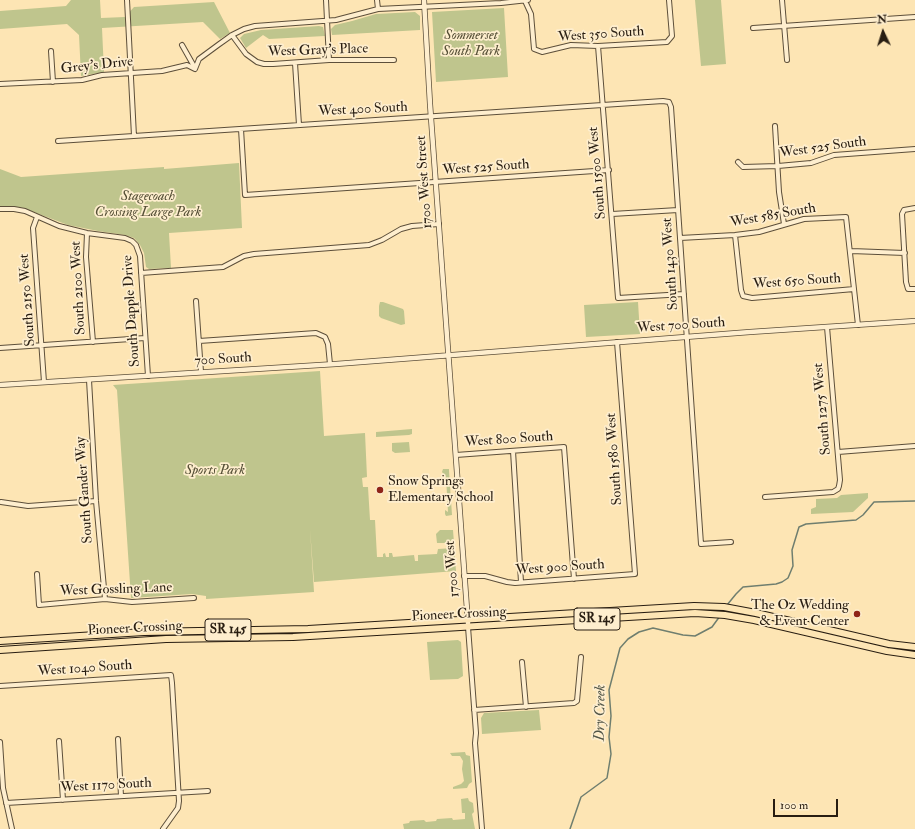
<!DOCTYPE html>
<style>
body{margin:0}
#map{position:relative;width:915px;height:829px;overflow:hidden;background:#fde5b4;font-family:"IM FELL Double Pica",serif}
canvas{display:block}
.north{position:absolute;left:863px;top:12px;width:40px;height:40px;-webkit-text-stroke:3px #feeece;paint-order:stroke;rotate:356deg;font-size:11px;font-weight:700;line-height:16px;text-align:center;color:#281d11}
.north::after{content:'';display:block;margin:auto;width:14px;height:18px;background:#281d11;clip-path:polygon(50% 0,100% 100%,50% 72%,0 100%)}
.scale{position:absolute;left:773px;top:799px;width:65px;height:18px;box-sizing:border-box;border:2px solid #281d11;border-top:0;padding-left:5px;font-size:12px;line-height:14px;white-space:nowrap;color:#281d11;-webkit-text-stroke:3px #feeece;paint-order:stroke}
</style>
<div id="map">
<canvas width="915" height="829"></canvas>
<div class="north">N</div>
<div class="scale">100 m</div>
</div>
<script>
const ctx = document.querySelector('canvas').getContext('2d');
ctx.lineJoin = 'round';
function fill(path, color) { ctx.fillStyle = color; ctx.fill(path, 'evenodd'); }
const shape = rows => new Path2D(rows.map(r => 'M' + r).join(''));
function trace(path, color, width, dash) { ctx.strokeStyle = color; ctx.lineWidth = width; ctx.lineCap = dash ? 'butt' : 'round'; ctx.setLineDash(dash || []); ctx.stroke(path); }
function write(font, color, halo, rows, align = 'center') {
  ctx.font = font + ' "IM FELL Double Pica",serif'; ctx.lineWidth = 3.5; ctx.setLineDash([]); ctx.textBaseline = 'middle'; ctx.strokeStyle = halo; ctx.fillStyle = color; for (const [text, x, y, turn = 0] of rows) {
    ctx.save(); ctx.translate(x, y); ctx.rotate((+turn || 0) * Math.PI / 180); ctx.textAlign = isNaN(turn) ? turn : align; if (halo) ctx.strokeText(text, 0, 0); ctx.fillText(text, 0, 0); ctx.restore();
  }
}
fill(shape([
 [71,0,100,0,101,18,125,17,134,7,214,2,230,33,220,39,203,22,102,28,104,72,81,76,79,35,67,24,0,29,0,11,66,6],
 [695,0,721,0,726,64,701,66],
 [504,8,508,77,436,82,432,12],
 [415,12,420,16,420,30,332,35,331,29,335,25,352,21,376,14],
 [319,26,323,27,325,36,269,39,263,35,246,48,240,38,244,34,261,30],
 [239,163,242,228,169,233,171,268,149,269,146,267,144,253,140,245,134,238,125,235,98,231,68,225,23,208,0,206,0,169,21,177,164,167,164,169],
 [380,302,383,302,403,309,404,311,405,324,401,325,381,318,379,316,379,306],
 [638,302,640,334,586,337,584,305],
 [320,371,324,436,365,433,367,477,362,478,363,487,368,487,370,520,375,520,377,557,383,557,383,554,385,553,386,557,389,557,389,553,392,553,393,557,414,555,415,561,418,561,418,555,437,554,438,549,454,548,456,571,314,582,310,529,314,592,206,599,206,596,192,594,131,598,117,390,113,385],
 [412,429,412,434,409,435,376,437,376,432],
 [409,442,410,452,395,453,392,451,392,443],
 [443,469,449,469,449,471,452,515,446,516,445,514,445,510,448,512,446,477,442,472],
 [868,493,868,498,853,512,811,514,811,509,816,507,816,499,837,498,841,495],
 [440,530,453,530,454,543,437,543,436,534],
 [458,640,461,642,463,676,458,679,430,680,427,642],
 [539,710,541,730,482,734,481,718,484,713],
 [465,752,466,755,470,756,472,782,469,784,467,788,453,789,453,787,461,784,464,781,462,769,463,761,460,756,452,756,450,753],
 [468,798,469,801,473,803,474,812,472,814,475,829,404,829,403,824,409,823,410,821,424,820,426,822,436,821,437,819,452,818,453,820,465,819,465,813,462,813,461,799]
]), '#bfc58d');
trace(shape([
 [727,605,736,594,743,587,776,584,782,582,788,578,793,566,792,550,799,527,806,524,856,520,863,515,874,502,915,501],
 [570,829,581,797,607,778,611,754,609,737,611,716,609,690,620,648,628,639,639,632,653,628,683,635,695,636,712,627,720,616]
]), '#6f7e6f', 1.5);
const minor = shape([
 [127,0,134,136],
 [326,0,329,60],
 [377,0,378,9],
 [782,0,787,60],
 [525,1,531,14,534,49,542,52,571,45,598,46,667,42,672,36,669,0],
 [753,28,915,17],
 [232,35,246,54,257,62,264,64,273,64,329,60,394,60],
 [182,45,195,68],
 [598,46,618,298,684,294],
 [51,51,53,82],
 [295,63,299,125],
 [195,69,199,59,218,45,232,35,244,29,255,26,336,20,378,9,501,3,528,0],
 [0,84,82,80,102,75,162,71,187,65,195,69],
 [775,126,779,192,784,224],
 [241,129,245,195,609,170],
 [58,141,663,101,669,102,671,107,701,544,731,542],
 [738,162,743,167,778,166,811,163,834,155,915,149],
 [915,208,904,210,902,214,906,282,908,289,915,289],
 [0,209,14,209,25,211,59,226,87,233,125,238,132,241,136,245,140,256,148,376],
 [612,214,678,210],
 [37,217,33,228,44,382],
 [87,233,86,257,93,342],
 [735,235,741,290,743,296,752,298,854,289],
 [680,238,735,235,759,232,804,219,846,217,858,325],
 [851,251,905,253],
 [141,273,223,267,244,256,254,254,369,245,382,240,401,229,412,226,439,224],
 [196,301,201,372],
 [199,341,316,333,325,337,328,344,330,364],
 [0,348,145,338],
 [89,380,96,501,105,599],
 [513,451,521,582],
 [838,452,915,446],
 [456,455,564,447,574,579],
 [765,497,833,492,838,489,839,486,840,480,827,327],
 [1,502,28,506,96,501],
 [37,574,39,605,105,599,132,602,194,598],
 [464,576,485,576,507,582,515,583,635,574,617,342],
 [468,627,476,733,475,743,482,829],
 [522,662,526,707],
 [0,686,171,675,172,683,179,801,178,808,163,829],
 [474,710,574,703,577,701,581,657],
 [118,739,121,796],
 [59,741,63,800],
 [0,742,3,788,12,829],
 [6,803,208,791]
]);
const tertiary = shape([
 [424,0,430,104,468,623],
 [0,385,336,364,750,332,915,321]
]);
const trunk = shape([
 [0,641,144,632,308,629,694,606,724,607,756,613,889,644,915,647],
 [0,650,166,639,293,637,695,613,725,615,754,620,887,651,915,655]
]);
trace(minor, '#5d4f3a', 6);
trace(tertiary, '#5d4f3a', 6);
trace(trunk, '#281d11', 8);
trace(minor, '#feeece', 4);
trace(tertiary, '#feeece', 4.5);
trace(trunk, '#fde5b4', 6);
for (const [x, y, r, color] of [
 [380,490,4,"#8f2418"],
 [857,614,4,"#8f2418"]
]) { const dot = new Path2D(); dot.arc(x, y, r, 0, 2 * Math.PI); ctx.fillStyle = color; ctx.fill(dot); trace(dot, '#feeece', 1.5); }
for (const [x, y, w] of [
 [597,619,46],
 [228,630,46]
]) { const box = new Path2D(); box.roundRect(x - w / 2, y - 11, w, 22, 3); ctx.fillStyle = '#feeece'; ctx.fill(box); trace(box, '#281d11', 1); }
write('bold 13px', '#281d11', null, [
 ["SR 145",597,619],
 ["SR 145",228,630]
]);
write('14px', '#281d11', '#feeece', [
 ["West 350 South",601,35,-4],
 ["West Gray's Place",318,51,-2],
 ["Grey's Drive",97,66,-6],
 ["West 400 South",363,110,-3],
 ["West 525 South",823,148,-8],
 ["West 525 South",486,168,-4],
 ["South 1500 West",598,173,-95],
 ["1700 West Street",425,182,-94],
 ["West 585 South",773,216,-10],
 ["South 1430 West",671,264,-94],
 ["West 650 South",797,282,-4],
 ["South 2100 West",79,288,-93],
 ["South 2150 West",28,300,-94],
 ["South Dapple Drive",132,311,-94],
 ["West 700 South",681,326,-4],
 ["700 South",223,360,-4],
 ["South 1275 West",823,409,-95],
 ["West 800 South",509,440,-4],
 ["South 1580 West",615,459,-94],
 ["South Gander Way",85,490,-94],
 ["West 900 South",560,568,-4],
 ["1700 West",453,569,-95],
 ["West Gossling Lane",116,590,-2],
 ["Pioneer Crossing",459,615,-3],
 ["Pioneer Crossing",135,629,-3],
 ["West 1040 South",85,669,-4],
 ["West 1170 South",106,786,-3]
]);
write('italic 14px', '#554f36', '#feeece', [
 ["Sommerset",471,36],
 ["South Park",471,52],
 ["Stagecoach",148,197],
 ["Crossing Large Park",148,213],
 ["Sports Park",215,471]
]);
write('14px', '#281d11', '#feeece', [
 ["Snow Springs",388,482],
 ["Elementary School",388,498],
 ["The Oz Wedding",849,606,"right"],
 ["& Event Center",849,622,"right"]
], 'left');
write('italic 15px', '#525648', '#feeece', [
 ["Dry Creek",601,713,-89]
]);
</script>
